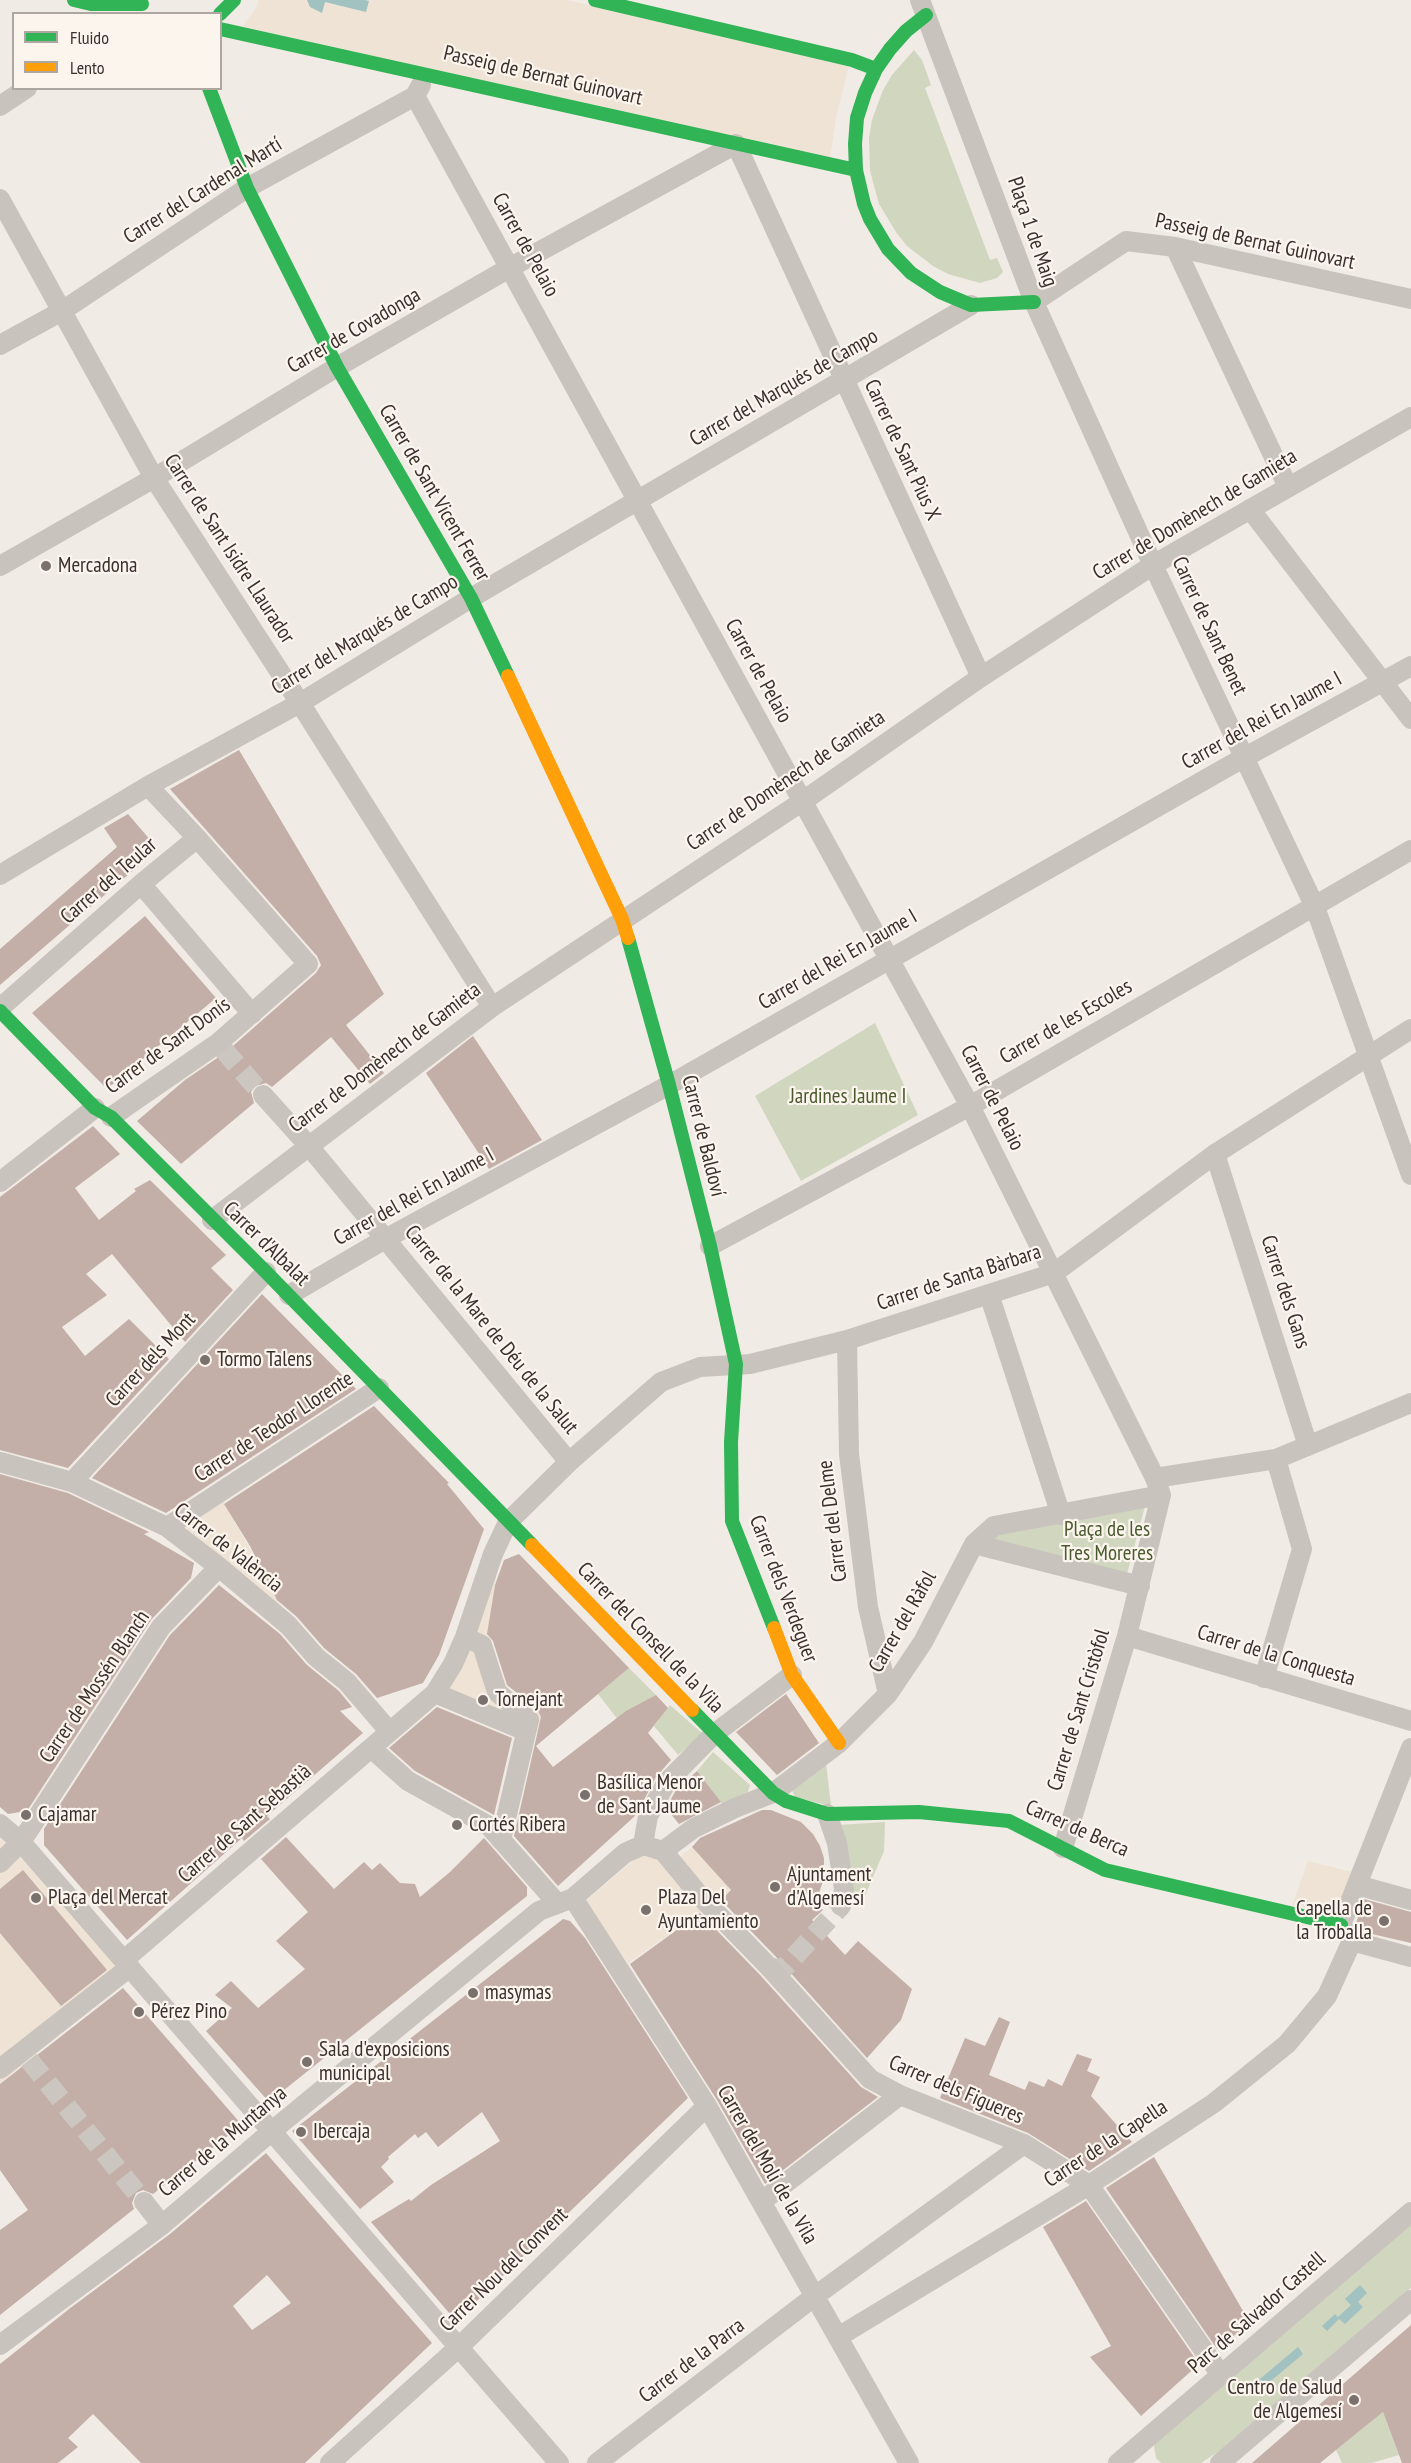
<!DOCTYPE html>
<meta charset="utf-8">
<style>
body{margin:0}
#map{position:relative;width:1411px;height:2463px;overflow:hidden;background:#f0ebe5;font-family:"PT Sans Narrow",sans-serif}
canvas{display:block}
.legend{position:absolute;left:12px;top:12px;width:210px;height:78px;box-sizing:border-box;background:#fbf5ee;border:2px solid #aea6a0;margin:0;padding:8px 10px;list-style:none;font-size:18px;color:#3b302b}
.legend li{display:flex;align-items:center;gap:12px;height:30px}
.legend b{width:30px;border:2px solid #aea6a0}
</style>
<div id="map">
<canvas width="1411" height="2463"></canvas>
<ul class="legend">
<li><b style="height:8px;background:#30b455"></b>Fluido</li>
<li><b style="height:8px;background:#ff9f0a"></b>Lento</li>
</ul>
</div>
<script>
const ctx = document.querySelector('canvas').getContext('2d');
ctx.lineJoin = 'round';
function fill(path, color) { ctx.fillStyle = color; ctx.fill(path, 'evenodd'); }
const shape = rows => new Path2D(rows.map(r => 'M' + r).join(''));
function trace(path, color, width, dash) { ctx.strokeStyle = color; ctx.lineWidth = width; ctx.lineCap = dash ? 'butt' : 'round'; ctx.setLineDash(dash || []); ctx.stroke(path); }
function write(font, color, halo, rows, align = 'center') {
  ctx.font = font + ' "PT Sans Narrow",sans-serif'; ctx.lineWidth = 4.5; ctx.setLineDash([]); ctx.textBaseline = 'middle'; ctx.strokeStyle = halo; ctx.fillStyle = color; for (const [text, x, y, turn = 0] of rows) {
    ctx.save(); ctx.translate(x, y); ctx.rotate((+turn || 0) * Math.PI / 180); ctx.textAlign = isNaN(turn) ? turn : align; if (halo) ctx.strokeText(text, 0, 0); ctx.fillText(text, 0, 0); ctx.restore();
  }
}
fill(shape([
 [914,50,922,60,931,85,925,88,990,260,997,258,1003,272,997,278,980,283,948,274,933,266,907,246,896,232,879,204,870,171,869,138,872,120,883,90,892,75],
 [875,1023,918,1115,801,1181,755,1096],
 [1145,1506,1127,1574,988,1544,998,1532],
 [629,1668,656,1695,619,1721,598,1694],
 [670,1705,703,1734,678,1755,654,1726],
 [713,1752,750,1785,747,1795,726,1809,697,1771],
 [826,1763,831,1806,795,1797,791,1788],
 [885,1822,884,1851,864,1898,854,1896,838,1825],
 [1411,2219,1411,2288,1219,2451,1201,2463,1161,2463,1156,2458,1154,2447,1156,2437],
 [1383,2412,1399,2455,1371,2463,1342,2463,1336,2450]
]), '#d1d6bf');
fill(shape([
 [259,0,567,0,849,66,836,117,830,158,242,27,256,8],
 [222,1499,283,1609,182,1528],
 [497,1571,487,1639,508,1690,557,1723,549,1734,533,1731,444,1697],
 [0,1824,133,1971,0,2084],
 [692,1847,728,1886,730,1892,718,1903,677,1859],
 [642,1853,654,1855,706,1908,628,1963,584,1903],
 [1308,1861,1352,1872,1338,1906,1333,1911,1292,1905]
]), '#eee3d5');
fill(shape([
 [307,0,365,0,369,1,366,12,325,2,322,13,310,7],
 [1360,2285,1367,2293,1358,2302,1363,2307,1345,2324,1339,2319,1327,2331,1322,2326,1335,2314,1338,2317,1351,2305,1345,2299],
 [1298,2347,1303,2354,1254,2395,1248,2389]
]), '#a1c2c1');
fill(shape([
 [239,750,384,994,346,1025,384,1073,370,1084,331,1037,272,1087,266,1083,255,1086,251,1092,254,1103,181,1164,137,1121,185,1080,226,1052,316,973,321,965,317,956,170,789],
 [128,814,158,849,0,985,0,949,117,847,104,828],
 [145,916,216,998,107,1089,32,1013],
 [473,1036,542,1140,489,1169,426,1073],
 [93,1126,120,1154,75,1188,99,1220,136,1191,134,1189,150,1180,226,1255,211,1268,233,1290,185,1342,112,1254,86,1274,107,1295,62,1327,85,1356,129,1319,169,1359,68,1468,0,1450,0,1197],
 [262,1294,356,1389,166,1513,92,1478],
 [374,1406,449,1483,447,1484,484,1529,439,1655,423,1683,377,1698,356,1674,324,1648,297,1617,277,1600,250,1546,224,1504],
 [0,1474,68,1493,149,1532,144,1534,194,1563,191,1578,151,1620,27,1811,8,1814,0,1807],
 [519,1554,629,1668,536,1746,553,1767,626,1711,656,1695,668,1708,648,1733,671,1760,656,1777,636,1815,558,1886,514,1836,541,1717,537,1709,507,1685,493,1641,487,1634,495,1585,504,1560],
 [219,1585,280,1634,307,1665,339,1691,352,1707,340,1711,363,1733,267,1816,270,1819,244,1841,242,1838,127,1940,44,1845,44,1829,170,1635],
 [786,1694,819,1743,777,1775,736,1732],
 [437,1707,512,1738,494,1815,415,1771,389,1748],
 [697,1771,721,1802,679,1824,666,1808,676,1790],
 [762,1810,771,1810,801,1822,813,1834,820,1846,824,1858,824,1878,816,1902,823,1910,812,1920,845,1955,858,1941,912,1989,901,2020,867,2058,779,1960,721,1900,731,1890,692,1847,700,1838],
 [286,1837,334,1889,364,1862,372,1870,380,1863,400,1883,415,1884,420,1897,450,1872,484,1838,527,1887,527,1896,269,2102,206,2031,232,2008,215,1995,231,1981,258,2008,305,1969,276,1941,308,1912,261,1859],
 [23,1870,107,1970,61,2006,0,1933,0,1889],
 [1364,1899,1411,1912,1411,1943,1359,1931,1356,1923],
 [700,1913,761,1976,861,2087,878,2097,765,2184,717,2100,630,1964],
 [563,1919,570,1921,585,1938,688,2098,456,2321,371,2222,409,2199,411,2201,431,2185,500,2141,482,2112,438,2147,426,2132,418,2138,415,2134,388,2157,389,2159,381,2167,394,2182,360,2209,292,2131],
 [123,1988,242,2125,153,2194,143,2190,136,2193,132,2203,134,2209,0,2315,0,2230,28,2210,0,2170,0,2084],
 [999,2017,1010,2022,989,2075,1025,2090,1029,2081,1044,2087,1048,2079,1062,2086,1077,2054,1092,2059,1087,2071,1100,2077,1091,2096,1132,2142,1089,2171,1028,2133,940,2098,965,2038,985,2046],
 [266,2153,432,2343,305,2463,141,2463,93,2414,68,2438,78,2447,58,2463,0,2463,0,2364,69,2309,170,2234],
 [267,2275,291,2303,252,2330,233,2306],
 [1154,2157,1250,2323,1217,2349,1106,2188],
 [1086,2201,1199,2364,1141,2416,1090,2357,1111,2346,1043,2227],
 [1411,2325,1411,2463,1402,2463,1383,2412,1320,2463,1252,2463]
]), '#c3afa7');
trace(shape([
 [223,1049,263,1095],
 [770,1968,783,1969,841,1906],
 [29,2060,144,2202]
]), '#ccc6c0', 20, [20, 10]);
trace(shape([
 [920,0,1034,302,1153,565,1315,907,1411,1175],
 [415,96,970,1106,1155,1478,1161,1495],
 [0,106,27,88],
 [0,199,154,478,300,703,492,1007],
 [1175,247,1288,487],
 [1034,302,1126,241,1175,247,1411,299],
 [0,345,62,311,247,188,415,96,421,85],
 [1250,509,1411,719],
 [0,566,154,478,337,367,511,267,736,144,981,677],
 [0,875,148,786,300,703,471,598,971,305],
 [141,884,252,1014],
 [0,1008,141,884,197,838,148,786],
 [263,1095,308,1145,569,1462],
 [111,1117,218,1043,308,964,197,838],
 [1215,1154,1308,1446],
 [0,1182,95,1108],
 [212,1220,492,1007,803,801,981,677,1153,565,1411,417],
 [710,1246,970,1106,1411,850],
 [989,1294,1061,1515],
 [289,1295,385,1239,669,1085,1229,766,1411,666],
 [847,1340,849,1454,868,1607,888,1694],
 [0,1462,72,1482,167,1527,219,1567,288,1625,316,1657,347,1682,389,1731],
 [1155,1478,1276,1459,1411,1403],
 [72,1482,266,1272],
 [167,1527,379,1388],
 [974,1544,1140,1586],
 [1127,1636,1411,1721],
 [465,1637,482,1645,497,1692,529,1720,501,1840],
 [1264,1678,1302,1549,1276,1459],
 [435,1693,526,1731],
 [371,1748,408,1781,489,1826,557,1903],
 [1411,1748,1341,1925,1352,1941,1411,1957],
 [827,1814,837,1843,844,1889,841,1906],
 [0,1824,21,1842,559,2463],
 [643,1845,648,1816,666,1783,714,1734,792,1675],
 [1063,1848,1127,1636,1161,1495],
 [663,1851,694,1828,735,1808,773,1793,839,1743,888,1694,923,1642,974,1544,994,1526,1161,1495],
 [0,1863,21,1842,161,1627,219,1567],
 [1357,1885,1411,1900],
 [573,1898,707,2106,909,2463],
 [124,1960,435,1693,453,1664,465,1637,493,1554,508,1522,569,1462,661,1382,700,1367,750,1364,847,1340,1054,1273,1215,1154,1411,1029],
 [0,2069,130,1967],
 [144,2202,162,2225],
 [761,2202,900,2095],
 [838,2337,1089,2185,1214,2103,1287,2044,1327,1996,1352,1941],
 [0,2345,162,2225,272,2131,539,1911,573,1898,625,1853,643,1845,663,1851,701,1897,770,1968,870,2079,900,2095,1024,2144,1089,2185,1221,2375],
 [330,2463,459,2347,707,2106],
 [597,2463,815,2296,1024,2144],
 [1118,2463,1411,2212],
 [1220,2463,1411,2300]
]), '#c9c3be', 20);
trace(shape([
 [74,0,91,4,142,4],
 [595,0,852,60,876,69],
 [220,14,234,0],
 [926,15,906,31,890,49,876,69,865,93,857,118,855,144,856,170,864,204,870,219,888,249,911,273,940,292,971,305,1034,302],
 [220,29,856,170],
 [209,88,247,188,337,367,471,598,508,676],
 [628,938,669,1085,710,1246,736,1364,731,1442,732,1521,774,1628],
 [0,1011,95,1108,111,1117,266,1272,532,1545],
 [692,1710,773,1793,786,1801,827,1814,919,1812,1009,1821,1105,1870,1341,1925]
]), '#30b455', 14);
trace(shape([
 [508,676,622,919,628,938],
 [532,1545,692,1710],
 [774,1628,792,1675,839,1743]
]), '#ff9f0a', 14);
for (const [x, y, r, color] of [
 [46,566,6,"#7a716c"],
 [205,1360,6,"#7a716c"],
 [483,1700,6,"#7a716c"],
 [585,1795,6,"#7a716c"],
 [26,1815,6,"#7a716c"],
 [457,1825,6,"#7a716c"],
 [775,1887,6,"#7a716c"],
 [36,1898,6,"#7a716c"],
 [646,1910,6,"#7a716c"],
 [1384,1921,6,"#7a716c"],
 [473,1993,6,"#7a716c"],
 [139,2012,6,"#7a716c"],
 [307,2062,6,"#7a716c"],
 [301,2132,6,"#7a716c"],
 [1354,2400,6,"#7a716c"]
]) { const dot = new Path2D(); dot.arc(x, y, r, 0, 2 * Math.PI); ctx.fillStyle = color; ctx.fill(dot); trace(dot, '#fbf5ee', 2); }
write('21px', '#3b302b', '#fbf5ee', [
 ["Passeig de Bernat Guinovart",543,76,13],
 ["Carrer del Cardenal Martí",203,191,-32],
 ["Plaça 1 de Maig",1032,232,71],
 ["Passeig de Bernat Guinovart",1255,242,12],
 ["Carrer de Pelaio",525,245,61],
 ["Carrer de Covadonga",354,331,-30],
 ["Carrer del Marqués de Campo",784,388,-30],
 ["Carrer de Sant Pius X",902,450,65],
 ["Carrer de Sant Vicent Ferrer",434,493,60],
 ["Carrer de Domènech de Gamieta",1195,515,-31],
 ["Carrer de Sant Isidre Llaurador",229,549,57],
 ["Carrer de Sant Benet",1209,626,65],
 ["Carrer del Marqués de Campo",365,635,-31],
 ["Carrer de Pelaio",758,671,61],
 ["Carrer del Rei En Jaume I",1262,721,-29],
 ["Carrer de Domènech de Gamieta",786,781,-34],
 ["Carrer del Teular",109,881,-41],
 ["Carrer del Rei En Jaume I",838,960,-30],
 ["Carrer de les Escoles",1066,1022,-30],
 ["Carrer de Sant Donís",168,1046,-36],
 ["Carrer de Domènech de Gamieta",385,1058,-37],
 ["Carrer de Pelaio",992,1098,63],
 ["Carrer de Baldoví",703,1136,76],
 ["Carrer del Rei En Jaume I",414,1197,-29],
 ["Carrer d'Albalat",266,1244,44],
 ["Carrer de Santa Bàrbara",959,1278,-18],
 ["Carrer dels Gans",1285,1292,72],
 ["Carrer de la Mare de Déu de la Salut",491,1330,51],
 ["Carrer dels Mont",151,1360,-47],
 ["Carrer de Teodor Llorente",274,1427,-33],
 ["Carrer del Delme",833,1521,-97],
 ["Carrer de València",228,1548,38],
 ["Carrer dels Verdeguer",783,1589,69],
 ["Carrer del Ràfol",903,1622,-60],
 ["Carrer del Consell de la Vila",650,1638,46],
 ["Carrer de la Conquesta",1276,1656,17],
 ["Carrer de Mossén Blanch",95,1687,-56],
 ["Carrer de Sant Cristòfol",1079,1710,-73],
 ["Carrer de Sant Sebastià",245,1824,-41],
 ["Carrer de Berca",1077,1829,24],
 ["Carrer dels Figueres",956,2090,23],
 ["Carrer de la Muntanya",223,2142,-40],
 ["Carrer de la Capella",1106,2144,-33],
 ["Carrer del Molí de la Vila",767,2165,60],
 ["Carrer Nou del Convent",504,2270,-44],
 ["Parc de Salvador Castell",1257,2313,-41],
 ["Carrer de la Parra",692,2361,-37]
]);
write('21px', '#3b302b', '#fbf5ee', [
 ["Mercadona",58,566],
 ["Tormo Talens",217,1360],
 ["Tornejant",495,1700],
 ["Basílica Menor",597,1783],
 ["de Sant Jaume",597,1807],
 ["Cajamar",38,1815],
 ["Cortés Ribera",469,1825],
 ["Ajuntament",787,1875],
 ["d'Algemesí",787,1899],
 ["Plaça del Mercat",48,1898],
 ["Plaza Del",658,1898],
 ["Ayuntamiento",658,1922],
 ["Capella de",1372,1909,"right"],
 ["la Troballa",1372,1933,"right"],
 ["masymas",485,1993],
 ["Pérez Pino",151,2012],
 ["Sala d'exposicions",319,2050],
 ["municipal",319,2074],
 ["Ibercaja",313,2132],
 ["Centro de Salud",1342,2388,"right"],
 ["de Algemesí",1342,2412,"right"]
], 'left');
write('21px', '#4a5a2e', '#fbf5ee', [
 ["Jardines Jaume I",848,1097],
 ["Plaça de les",1107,1530],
 ["Tres Moreres",1107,1554]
]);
</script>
